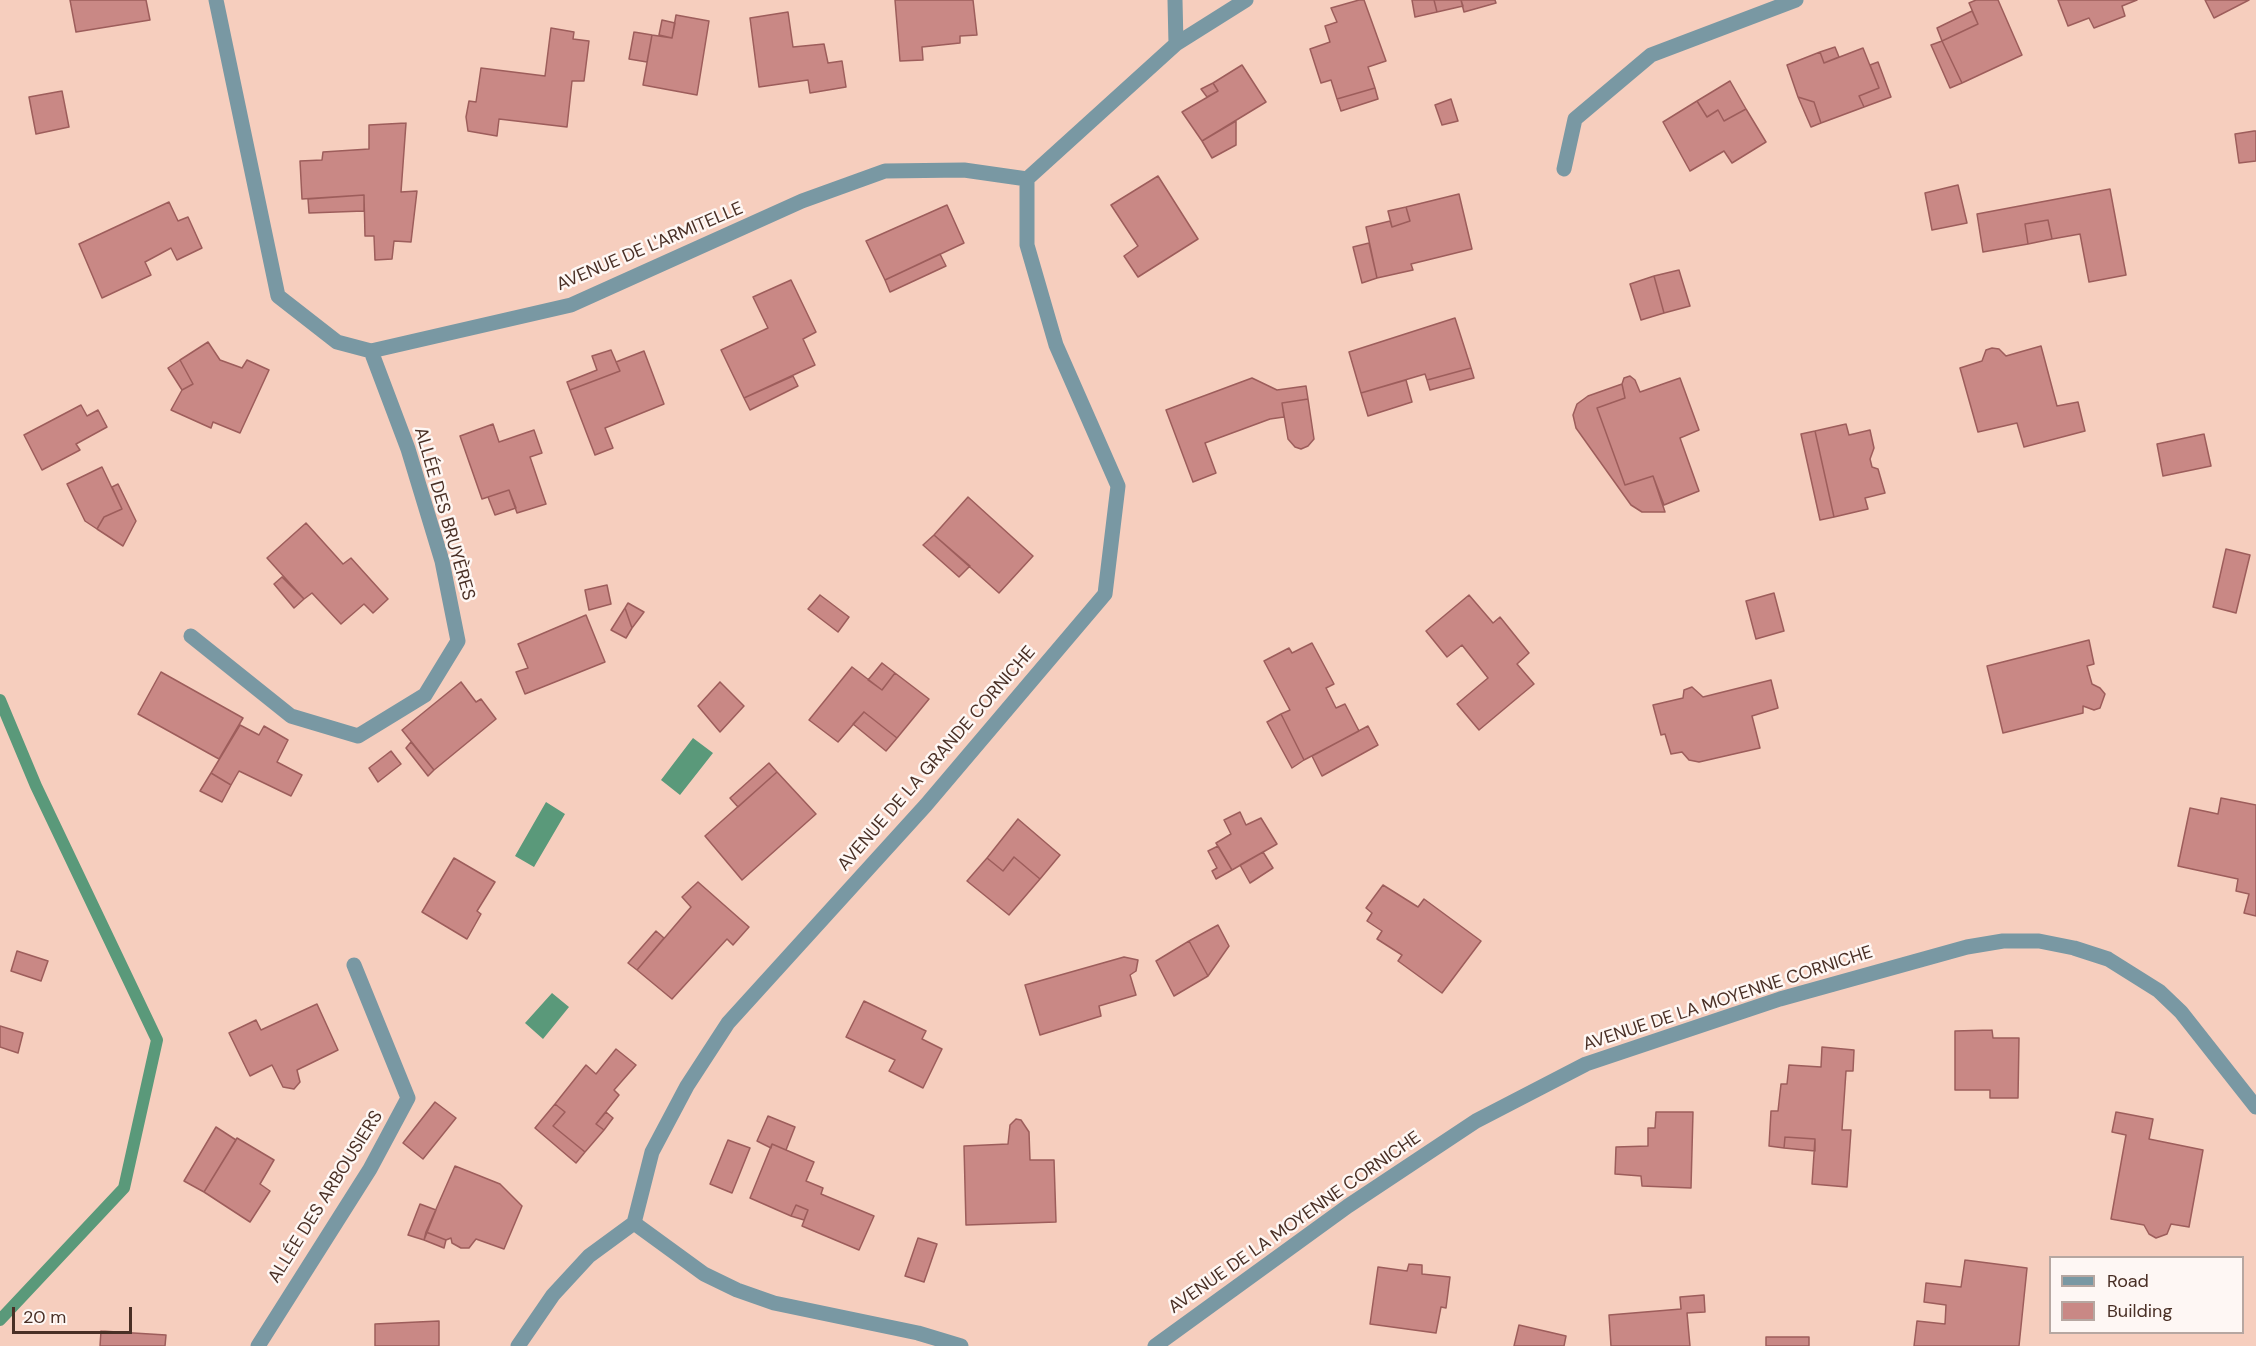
<!DOCTYPE html>
<meta charset="utf-8">
<style>
body{margin:0}
#map{position:relative;width:2256px;height:1346px;overflow:hidden;background:#f6cebe;font-family:"DM Sans",sans-serif}
canvas{display:block}
.legend{position:absolute;left:2049px;top:1256px;width:195px;height:78px;box-sizing:border-box;background:#fef7f4;border:2px solid #b6a7a1;margin:0;padding:8px 10px;list-style:none;font-size:18px;color:#492f25}
.legend li{display:flex;align-items:center;gap:12px;height:30px}
.legend b{width:30px;border:2px solid #b6a7a1}
.scale{position:absolute;left:12px;top:1307px;width:120px;height:27px;box-sizing:border-box;border:3px solid #492f25;border-top:0;padding-left:8px;font-size:18px;line-height:21px;white-space:nowrap;color:#492f25;-webkit-text-stroke:4px #fef7f4;paint-order:stroke}
</style>
<div id="map">
<canvas width="2256" height="1346"></canvas>
<ul class="legend">
<li><b style="height:8px;background:#7998a3"></b>Road</li>
<li><b style="height:16px;background:#c98885"></b>Building</li>
</ul>
<div class="scale">20 m</div>
</div>
<script>
const ctx = document.querySelector('canvas').getContext('2d');
ctx.lineJoin = 'round';
function fill(path, color) { ctx.fillStyle = color; ctx.fill(path, 'evenodd'); }
const shape = rows => new Path2D(rows.map(r => 'M' + r).join(''));
function trace(path, color, width, dash) { ctx.strokeStyle = color; ctx.lineWidth = width; ctx.lineCap = dash ? 'butt' : 'round'; ctx.setLineDash(dash || []); ctx.stroke(path); }
function write(font, color, halo, rows, align = 'center') {
  ctx.font = font + ' "DM Sans",sans-serif'; ctx.lineWidth = 5; ctx.setLineDash([]); ctx.textBaseline = 'middle'; ctx.strokeStyle = halo; ctx.fillStyle = color; for (const [text, x, y, turn = 0] of rows) {
    ctx.save(); ctx.translate(x, y); ctx.rotate((+turn || 0) * Math.PI / 180); ctx.textAlign = isNaN(turn) ? turn : align; if (halo) ctx.strokeText(text, 0, 0); ctx.fillText(text, 0, 0); ctx.restore();
  }
}
fill(shape([
 [693,738,713,753,680,795,661,780],
 [546,802,565,814,534,867,515,856],
 [552,993,569,1007,543,1039,525,1023]
]), '#5a997a');
trace(shape([
 [0,700,36,786,157,1040,124,1188,0,1320]
]), '#5a997a', 12);
const building = shape([
 [70,0,146,0,150,20,76,32,70,0],
 [895,0,973,0,977,35,960,36,960,43,922,47,923,60,900,61,895,0],
 [1359,0,1364,0,1386,61,1368,67,1375,88,1337,99,1331,80,1321,83,1310,49,1330,42,1325,26,1337,22,1331,8,1359,0],
 [1412,0,1434,0,1437,12,1415,17,1412,0],
 [1434,0,1461,0,1463,6,1437,12,1434,0],
 [1461,0,1495,0,1496,3,1464,12,1461,0],
 [1976,0,1998,0,2022,55,1962,83,1942,41,1978,24,1969,3,1976,0],
 [2058,0,2137,0,2122,6,2125,16,2094,28,2089,18,2068,26,2058,0],
 [2205,0,2249,0,2214,18,2205,0],
 [1972,11,1978,24,1942,41,1937,28,1972,11],
 [788,12,793,47,824,44,828,63,842,61,846,87,810,93,808,80,759,87,750,18,788,12],
 [676,15,709,21,697,95,643,85,652,35,672,38,676,15],
 [662,20,675,23,672,38,659,35,662,20],
 [551,28,574,32,573,39,589,41,584,81,572,81,567,127,499,119,497,136,468,131,466,117,469,101,476,102,481,68,545,76,551,28],
 [634,32,652,35,647,62,629,59,634,32],
 [1942,41,1962,83,1950,88,1931,45,1942,41],
 [1835,47,1839,57,1824,63,1820,52,1835,47],
 [1863,48,1879,88,1859,96,1864,107,1821,123,1814,102,1798,97,1787,65,1820,52,1824,63,1863,48],
 [1878,62,1891,97,1864,107,1859,96,1879,88,1870,65,1878,62],
 [1242,65,1266,102,1202,141,1182,112,1218,91,1213,83,1242,65],
 [1730,81,1746,109,1724,121,1718,110,1707,117,1697,101,1730,81],
 [1213,83,1218,91,1207,97,1201,89,1213,83],
 [1375,88,1378,99,1341,111,1337,99,1375,88],
 [62,91,69,127,36,134,29,97,62,91],
 [1798,97,1814,102,1821,123,1811,127,1798,97],
 [1451,99,1458,121,1442,125,1435,105,1451,99],
 [1697,101,1707,117,1718,110,1724,121,1746,109,1766,142,1732,163,1724,151,1690,171,1663,122,1697,101],
 [1236,121,1236,145,1212,158,1202,141,1236,121],
 [406,123,401,192,417,191,411,242,394,241,392,259,375,260,374,236,365,236,364,195,302,199,300,161,322,160,323,152,369,149,369,125,406,123],
 [2254,131,2256,131,2256,161,2239,163,2235,134,2254,131],
 [1158,176,1198,239,1138,277,1124,256,1138,246,1111,205,1158,176],
 [1958,185,1967,223,1932,230,1925,193,1958,185],
 [2110,189,2126,275,2089,282,2080,234,2052,239,2048,220,2025,224,2028,244,1983,252,1977,214,2110,189],
 [1459,194,1472,249,1411,264,1413,270,1377,278,1366,227,1390,221,1392,227,1410,221,1406,207,1459,194],
 [364,195,364,211,309,213,308,199,364,195],
 [169,202,178,221,188,217,202,248,177,260,171,248,145,262,151,275,102,298,79,244,169,202],
 [947,205,964,243,885,280,866,241,947,205],
 [1406,207,1410,221,1392,227,1388,211,1406,207],
 [2048,220,2052,239,2028,244,2025,224,2048,220],
 [1369,243,1377,278,1362,283,1353,247,1369,243],
 [940,254,946,266,890,292,885,280,940,254],
 [1679,270,1690,306,1664,313,1654,276,1679,270],
 [1654,276,1664,313,1641,320,1630,284,1654,276],
 [791,280,816,332,803,339,815,365,744,398,721,350,768,328,753,297,791,280],
 [1455,318,1471,368,1427,380,1425,374,1361,393,1349,352,1455,318],
 [208,342,220,360,242,368,247,360,269,370,240,433,213,422,211,428,171,410,182,390,193,384,180,360,208,342],
 [2041,346,2057,406,2078,402,2085,431,2024,447,2017,423,1978,432,1960,368,1982,361,1986,350,1992,348,1999,349,2006,356,2041,346],
 [611,350,620,371,570,390,567,382,597,370,592,356,611,350],
 [644,351,664,404,605,428,613,448,595,455,570,390,620,371,616,362,644,351],
 [180,360,193,384,182,390,168,368,180,360],
 [1471,368,1474,378,1430,390,1427,380,1471,368],
 [793,376,798,386,750,410,744,398,793,376],
 [1630,376,1635,380,1640,392,1680,378,1699,430,1680,438,1699,491,1664,505,1653,476,1625,485,1597,408,1625,398,1622,384,1624,378,1630,376],
 [1252,378,1277,390,1306,386,1308,399,1282,403,1284,417,1270,419,1205,443,1216,473,1193,482,1166,410,1252,378],
 [1406,380,1412,402,1368,416,1361,393,1406,380],
 [1622,384,1625,398,1597,408,1625,485,1653,476,1665,512,1642,512,1631,505,1576,428,1573,415,1577,404,1588,396,1622,384],
 [1308,399,1314,439,1308,446,1301,449,1295,447,1288,439,1282,403,1308,399],
 [81,405,87,416,98,410,107,427,76,444,80,450,42,470,24,435,81,405],
 [493,424,499,442,534,430,542,453,530,457,546,504,517,513,509,490,482,499,460,436,493,424],
 [1846,424,1849,435,1870,430,1874,448,1870,459,1872,467,1878,469,1885,493,1865,498,1868,509,1834,517,1815,431,1846,424],
 [1815,431,1834,517,1820,520,1801,434,1815,431],
 [2204,434,2211,466,2163,476,2157,444,2204,434],
 [102,467,122,509,104,517,97,529,85,521,67,484,102,467],
 [118,484,136,521,123,546,97,529,104,517,122,509,112,487,118,484],
 [509,490,516,508,495,515,488,497,509,490],
 [968,497,1033,556,999,593,934,535,968,497],
 [306,523,343,564,351,558,388,599,373,613,364,604,341,624,312,593,304,599,267,558,306,523],
 [934,535,970,566,959,577,923,545,934,535],
 [2226,549,2250,555,2236,613,2213,607,2226,549],
 [282,577,304,599,294,608,274,584,282,577],
 [607,585,611,604,589,610,585,590,607,585],
 [1774,593,1784,631,1756,639,1746,601,1774,593],
 [820,595,849,617,838,632,808,609,820,595],
 [1469,595,1493,623,1500,617,1529,653,1517,664,1534,684,1479,730,1457,704,1488,678,1462,645,1447,657,1426,631,1469,595],
 [628,603,644,612,632,628,625,608,628,603],
 [625,608,632,628,626,638,611,630,625,608],
 [586,615,605,662,525,694,516,672,528,668,518,644,586,615],
 [2089,640,2094,664,2087,666,2092,684,2100,688,2105,694,2100,708,2094,710,2083,706,2083,713,2003,733,1987,666,2089,640],
 [1312,643,1334,684,1326,688,1336,708,1345,704,1359,731,1304,760,1281,714,1290,710,1264,661,1289,648,1292,653,1312,643],
 [882,663,895,673,882,690,868,680,882,663],
 [852,667,882,690,895,673,929,699,897,738,864,712,838,742,809,720,852,667],
 [161,672,243,718,219,759,138,714,161,672],
 [1771,680,1778,708,1752,716,1760,748,1699,762,1689,760,1682,752,1671,754,1665,734,1661,735,1653,705,1683,698,1684,690,1692,687,1703,697,1771,680],
 [461,682,476,702,481,699,496,719,434,770,402,730,461,682],
 [720,682,744,706,720,732,698,706,720,682],
 [864,712,897,738,886,751,853,724,864,712],
 [1281,714,1304,760,1292,768,1267,722,1281,714],
 [240,725,259,735,264,726,288,740,277,762,302,775,291,796,239,771,231,785,211,773,240,725],
 [1368,726,1378,745,1322,776,1312,756,1368,726],
 [411,742,434,770,428,776,406,748,411,742],
 [391,751,401,764,378,782,369,768,391,751],
 [769,763,777,772,738,807,730,798,769,763],
 [777,772,816,814,742,880,705,836,777,772],
 [211,773,231,785,222,802,200,791,211,773],
 [2221,798,2256,805,2256,916,2244,913,2249,894,2236,891,2238,879,2178,866,2190,808,2218,814,2221,798],
 [1240,812,1246,825,1261,818,1277,844,1232,870,1216,843,1231,834,1224,820,1240,812],
 [1018,819,1060,855,1040,879,1014,857,1003,871,987,858,1018,819],
 [1218,846,1232,870,1216,879,1212,871,1217,868,1208,851,1218,846],
 [1263,852,1273,868,1250,883,1240,865,1263,852],
 [1014,857,1040,879,1009,915,967,881,987,858,1003,871,1014,857],
 [454,858,495,882,477,911,481,914,467,939,422,912,454,858],
 [698,882,749,927,733,945,727,939,672,999,637,970,691,907,682,897,698,882],
 [1383,885,1418,907,1424,899,1481,941,1442,993,1398,961,1402,955,1377,939,1382,931,1367,921,1372,913,1366,908,1383,885],
 [1218,925,1229,946,1208,976,1189,941,1218,925],
 [656,931,664,938,637,970,628,963,656,931],
 [1189,941,1208,976,1174,996,1156,961,1189,941],
 [17,951,48,961,41,981,11,971,17,951],
 [1124,957,1138,960,1136,971,1130,975,1136,995,1099,1006,1101,1016,1040,1035,1025,985,1124,957],
 [864,1001,926,1031,922,1039,942,1049,923,1088,889,1071,895,1060,846,1037,864,1001],
 [317,1004,338,1050,297,1070,300,1082,294,1089,283,1087,272,1065,250,1076,229,1033,256,1020,261,1030,317,1004],
 [0,1026,23,1033,18,1053,0,1047,0,1026],
 [1992,1030,1993,1038,2019,1038,2018,1098,1990,1098,1990,1090,1955,1090,1955,1031,1992,1030],
 [1822,1047,1854,1050,1853,1071,1846,1071,1842,1130,1851,1130,1847,1187,1812,1184,1815,1139,1785,1137,1784,1148,1769,1146,1771,1111,1778,1111,1781,1084,1787,1084,1789,1065,1821,1067,1822,1047],
 [616,1049,636,1065,614,1090,619,1095,596,1124,604,1130,585,1152,553,1126,565,1112,555,1104,586,1065,596,1074,616,1049],
 [435,1102,456,1118,423,1159,403,1143,435,1102],
 [555,1104,565,1112,553,1126,585,1152,576,1163,535,1128,555,1104],
 [606,1112,613,1118,604,1130,596,1124,606,1112],
 [1656,1112,1693,1112,1691,1188,1642,1186,1641,1176,1615,1174,1616,1147,1648,1146,1648,1128,1655,1128,1656,1112],
 [2116,1112,2153,1119,2149,1139,2203,1150,2189,1227,2171,1224,2167,1234,2156,1238,2149,1234,2144,1225,2111,1219,2126,1135,2112,1132,2116,1112],
 [768,1116,795,1127,786,1150,772,1144,771,1148,757,1141,768,1116],
 [1016,1119,1021,1120,1029,1132,1030,1160,1054,1160,1056,1222,966,1225,964,1146,1008,1144,1010,1125,1016,1119],
 [216,1127,236,1140,204,1192,184,1181,216,1127],
 [1785,1137,1815,1139,1815,1151,1784,1148,1785,1137],
 [237,1138,274,1160,260,1184,270,1191,250,1222,204,1192,237,1138],
 [728,1140,750,1148,732,1193,710,1184,728,1140],
 [772,1144,814,1162,806,1181,823,1188,821,1194,874,1216,859,1250,802,1226,808,1210,796,1205,791,1216,750,1198,772,1144],
 [455,1166,500,1184,522,1206,504,1249,476,1239,469,1248,461,1248,452,1243,451,1238,446,1240,426,1232,455,1166],
 [420,1204,436,1210,424,1240,408,1235,420,1204],
 [796,1205,808,1210,804,1220,791,1216,796,1205],
 [426,1232,446,1240,444,1248,424,1240,426,1232],
 [918,1238,937,1244,924,1282,905,1276,918,1238],
 [1965,1260,2027,1268,2019,1346,1914,1346,1917,1321,1945,1324,1946,1305,1924,1302,1926,1283,1961,1287,1965,1260],
 [1409,1264,1422,1265,1422,1274,1450,1277,1446,1308,1441,1307,1436,1333,1370,1324,1378,1267,1407,1271,1409,1264],
 [1704,1295,1705,1312,1687,1313,1690,1346,1611,1346,1609,1315,1681,1309,1680,1297,1704,1295],
 [439,1321,439,1346,375,1346,375,1324,439,1321],
 [1519,1325,1566,1336,1564,1346,1514,1346,1519,1325],
 [101,1331,166,1335,165,1346,100,1346,101,1331],
 [1766,1337,1809,1337,1809,1346,1766,1346,1766,1337]
]);
fill(building, '#c98885');
trace(building, '#9d5d5b', 1.5);
trace(shape([
 [216,0,278,296,337,342,371,351,571,305,802,201,885,171,964,170,1027,179],
 [1176,44,1246,0],
 [1564,169,1575,119,1651,55,1796,0],
 [191,636,291,716,358,736,425,695,458,641,442,561,408,449,371,351],
 [258,1346,370,1169,408,1098,354,965],
 [518,1346,553,1295,589,1256,634,1223],
 [961,1346,918,1333,774,1303,737,1290,704,1274,634,1223,652,1152,687,1086,728,1023,926,805,1105,594,1118,486,1056,345,1027,245,1027,179,1176,44,1175,0],
 [1155,1346,1348,1206,1476,1121,1586,1064,1780,999,1967,947,2003,941,2039,941,2074,948,2108,959,2159,991,2181,1012,2256,1107]
]), '#7998a3', 15);
write('18px', '#492f25', '#fef7f4', [
 ["AVENUE DE L'ARMITELLE",650,247,-23],
 ["ALLÉE DES BRUYÈRES",444,514,74],
 ["AVENUE DE LA GRANDE CORNICHE",937,759,-49],
 ["AVENUE DE LA MOYENNE CORNICHE",1728,999,-18],
 ["ALLÉE DES ARBOUSIERS",326,1197,-58],
 ["AVENUE DE LA MOYENNE CORNICHE",1295,1223,-35]
]);
</script>
